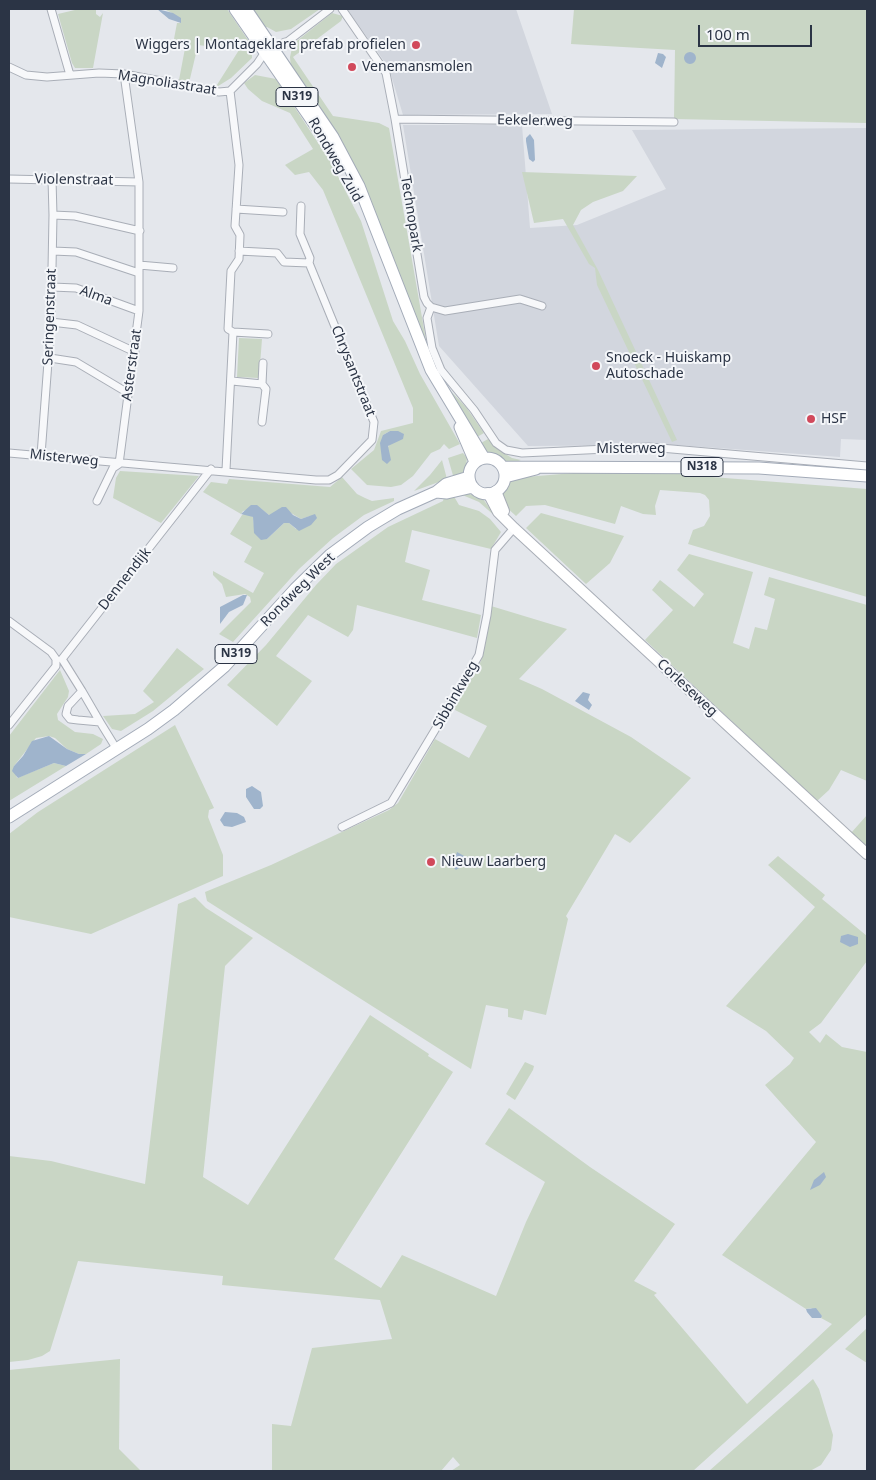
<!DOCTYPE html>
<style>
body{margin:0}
#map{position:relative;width:876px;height:1480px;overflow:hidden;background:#e4e7ec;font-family:"Noto Sans",sans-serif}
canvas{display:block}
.frame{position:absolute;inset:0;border:10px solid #2b3445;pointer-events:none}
.scale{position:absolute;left:698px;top:25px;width:114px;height:22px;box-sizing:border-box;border:2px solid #2b3445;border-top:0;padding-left:6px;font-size:15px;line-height:18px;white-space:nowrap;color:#2b3445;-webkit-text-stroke:4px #f4f6f9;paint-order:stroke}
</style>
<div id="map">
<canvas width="876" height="1480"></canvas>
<div class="frame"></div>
<div class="scale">100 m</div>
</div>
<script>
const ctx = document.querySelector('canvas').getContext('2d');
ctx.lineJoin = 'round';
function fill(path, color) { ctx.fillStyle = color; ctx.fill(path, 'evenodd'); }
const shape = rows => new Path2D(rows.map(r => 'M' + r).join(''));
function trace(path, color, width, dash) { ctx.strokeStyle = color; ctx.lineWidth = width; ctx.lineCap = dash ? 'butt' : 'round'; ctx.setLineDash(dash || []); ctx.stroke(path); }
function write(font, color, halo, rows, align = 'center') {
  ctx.font = font + ' "Noto Sans",sans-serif'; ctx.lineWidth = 4; ctx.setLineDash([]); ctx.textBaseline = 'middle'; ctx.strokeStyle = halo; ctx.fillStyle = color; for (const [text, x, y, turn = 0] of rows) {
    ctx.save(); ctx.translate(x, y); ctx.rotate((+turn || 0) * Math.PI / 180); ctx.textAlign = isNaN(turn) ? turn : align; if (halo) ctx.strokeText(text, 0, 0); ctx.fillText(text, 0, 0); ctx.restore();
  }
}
fill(shape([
 [347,9,516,9,552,114,403,115,389,68],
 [403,125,522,125,530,228,577,225,666,189,632,130,867,128,867,440,841,439,840,457,677,445,528,446,439,346]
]), '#d2d6de');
fill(shape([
 [79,9,96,9,96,14,100,17,103,13,93,68,75,68,72,63,58,14],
 [164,9,227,9,252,46,252,58,231,78,215,88,239,50,198,45,189,83,179,80,186,43,174,39,177,23,181,23,172,13],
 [248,9,320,9,291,29,276,32,267,27,262,27],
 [574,9,867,9,867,123,674,119,675,50,571,44],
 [332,13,343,16,341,21,293,57,333,116,379,123,389,128,427,346,386,243,291,68,290,57,293,44],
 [255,75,276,79,330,161,361,221,393,321,405,341,420,374,460,444,449,449,444,444,440,449,431,453,413,476,401,485,391,487,367,485,351,469,374,450,381,431,413,423,413,408,323,190,309,172,295,175,285,165,313,149,290,113,262,101,248,89,244,83],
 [390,431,398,431,388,447,383,435],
 [522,172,637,176,623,191,593,202,581,210,573,225,598,270,677,440,672,442,597,285,595,268,589,264,563,219,534,223],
 [239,338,262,339,259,378,237,377],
 [444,384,466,407,484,433,477,437],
 [488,439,502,452,512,458,521,460,510,464,489,454,481,443],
 [463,453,467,458,466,466,462,474,454,479,448,458],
 [442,460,447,479,414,491,430,475],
 [609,470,697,471,699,476,867,489,867,597,688,544,693,530,704,526,710,516,709,500,705,495,700,493,660,490,655,506,656,515,643,514,621,506,615,524,545,505,526,506,516,516,505,506,501,494,507,484,514,478],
 [120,471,199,476,161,523,113,498,116,478],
 [342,477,357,494,365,498,372,501,394,498,394,501,364,515,333,538,299,569,233,642,219,634,251,602,250,597,245,594,226,597,222,584,213,575,213,571,253,593,264,573,244,562,252,547,230,534,242,515,246,513,253,517,254,526,267,539,284,523,289,523,296,529,310,516,301,519,291,513,269,515,260,508,243,511,241,514,203,492,211,482,227,484,229,479,330,487],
 [452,493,459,505,479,511,490,519,501,532,491,549,412,530,405,562,430,570,422,600,481,615,477,638,357,605,353,630,348,637,308,615,276,656,312,681,277,726,227,685,266,645,316,585,336,564,388,527,443,501,444,496],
 [467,493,483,499,496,517,479,502,460,494],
 [541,513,606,531,624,536,610,563,586,584,526,528],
 [689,554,753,572,733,643,749,649,755,627,767,630,775,599,764,595,769,577,867,605,867,781,841,770,829,790,817,801,645,640,673,610,652,590,660,580,694,607,704,594,677,570],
 [491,606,567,629,519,679,542,689,631,737,691,778,630,843,615,834,566,916,568,919,546,1015,524,1010,522,1020,508,1017,508,1009,486,1005,471,1069,207,901,205,892,271,865,389,810,398,803,435,739,469,758,487,726,453,709,481,661],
 [177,648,204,669,153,711,121,731,112,729,103,716,135,714,154,702,143,691],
 [60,670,69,691,68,697,57,714,58,720,75,732,93,734,103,739,101,744,86,754,79,754,67,749,55,738,49,736,36,738,14,766,17,778,54,763,66,766,9,801,9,736],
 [175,725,214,808,209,810,208,817,223,855,223,876,91,934,9,917,9,834,38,812],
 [867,815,867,848,851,833],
 [778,856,825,895,822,899,867,936,867,961,821,1023,809,1032,820,1043,826,1034,842,1047,867,1052,867,1314,693,1471,451,1471,460,1465,453,1457,441,1471,272,1471,272,1424,291,1426,312,1348,392,1339,380,1300,222,1285,223,1276,78,1261,50,1351,42,1356,28,1360,9,1362,9,1156,51,1161,145,1184,178,904,195,897,206,908,253,938,225,966,203,1177,248,1205,370,1015,429,1054,428,1056,453,1072,334,1259,381,1288,402,1255,496,1296,526,1222,545,1182,485,1144,509,1108,590,1167,675,1224,634,1281,657,1293,654,1295,747,1404,832,1324,821,1318,822,1316,811,1308,806,1309,722,1255,816,1142,765,1085,790,1064,794,1058,766,1031,726,1006,815,907,768,865],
 [525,1062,534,1066,533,1070,515,1100,506,1094],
 [867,1328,867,1363,845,1349],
 [120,1359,119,1449,141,1471,9,1471,9,1370],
 [813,1379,819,1389,833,1435,831,1450,821,1465,810,1471,709,1471]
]), '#c9d6c5');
fill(shape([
 [157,9,173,13,181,18,181,23,169,19],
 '684 58a6 6 0 1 1 12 0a6 6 0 1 1-12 0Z',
 [658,53,663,54,666,57,662,68,655,63],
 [530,134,534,140,535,160,533,162,529,159,526,141,526,138],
 [390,431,398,431,404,434,403,439,388,446,391,460,387,464,382,460,380,443,383,435],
 [251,505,257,505,269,515,282,507,286,507,293,515,301,519,315,514,317,518,311,525,299,531,289,523,284,523,267,539,261,540,254,533,253,517,241,514],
 [243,595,247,595,243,605,229,612,220,624,220,607],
 [583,692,590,694,588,700,592,705,589,710,575,701],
 [49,736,67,749,79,754,86,754,66,766,54,763,18,778,12,771,14,766,23,756,32,741],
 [252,786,261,792,263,806,260,809,254,809,246,797,246,789],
 [225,812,237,813,244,817,246,822,232,827,224,826,220,820],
 [457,852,466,857,462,866,456,870,452,866],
 [848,934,858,937,858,944,850,947,840,942,841,936],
 [824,1172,826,1177,820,1185,810,1190,814,1180],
 [816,1308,822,1316,821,1318,812,1318,807,1312,806,1309]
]), '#9fb4cc');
const street = shape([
 [51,9,70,75],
 [342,9,386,73,395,119,424,297,427,303,431,307,445,311,520,299,542,306],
 [283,45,330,9],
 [9,67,26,75,47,77,99,73,124,74,219,92,230,91,257,64,265,52,285,42],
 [395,119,674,122],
 [9,179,139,182],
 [301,206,300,234,310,258,309,263],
 [236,209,283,212],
 [53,215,75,216,140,231],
 [53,251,76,252,139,273],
 [139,265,173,268],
 [52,287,76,288,139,311],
 [431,307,427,318,432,348,441,370,474,410,496,443,506,450,522,453,649,447,867,466],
 [51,322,77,325,135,352],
 [233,332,268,334],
 [50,358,76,362,128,393],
 [232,381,262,384,266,389,262,422],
 [262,384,263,363],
 [9,453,316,480,329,480,338,475,372,440,374,422,309,263,284,262,277,253,239,251],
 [41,455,51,322,53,215,52,179],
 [226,470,233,332,228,329,231,271,239,259,240,235,235,226,239,165,230,91],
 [97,501,113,468,119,464,139,311,139,182,124,74],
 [9,621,51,652,56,659,56,666,9,725],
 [82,691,68,706,66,714,70,719,78,720,100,722,82,691,62,659,211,469],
 [100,722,116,748],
 [342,827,391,803,453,700,479,655,487,615,495,550,514,528]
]);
const secondary = shape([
 [496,491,504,511],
 [488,493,498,512,514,528,867,854]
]);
const primary = shape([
 [235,9,329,145],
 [246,9,333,137,359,186,431,370,484,458],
 [460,427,475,462],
 '469 476a18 18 0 1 1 36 0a18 18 0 1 1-36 0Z',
 [503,467,759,468,867,476],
 [505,477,536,469],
 [436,492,447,493,473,487],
 [9,817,148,729,174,710,225,666,295,589,330,555,368,527,398,509,436,492,446,484,469,477]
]);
trace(street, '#a9aeb7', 9);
trace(secondary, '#a9aeb7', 12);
trace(primary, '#a3abb8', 13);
trace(street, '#f7f8fa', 7);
trace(secondary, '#fff', 10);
trace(primary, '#fff', 11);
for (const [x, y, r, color] of [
 [416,45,5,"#d1495b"],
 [352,67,5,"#d1495b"],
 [596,366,5,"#d1495b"],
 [811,419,5,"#d1495b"],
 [431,862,5,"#d1495b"]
]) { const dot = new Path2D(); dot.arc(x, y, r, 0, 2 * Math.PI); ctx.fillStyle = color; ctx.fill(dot); trace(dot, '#f4f6f9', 2); }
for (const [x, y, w] of [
 [297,97,42],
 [702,467,42],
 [236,654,42]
]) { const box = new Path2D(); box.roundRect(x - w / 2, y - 9.5, w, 19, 4); ctx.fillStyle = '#f4f6f9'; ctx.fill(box); trace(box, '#2b3445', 1); }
write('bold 12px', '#2b3445', null, [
 ["N319",297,97],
 ["N318",702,467],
 ["N319",236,654]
]);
write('14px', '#2b3445', '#f4f6f9', [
 ["Wiggers | Montageklare prefab profielen",406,45,"right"],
 ["Venemansmolen",362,67],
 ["Snoeck - Huiskamp",606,358],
 ["Autoschade",606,374],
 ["HSF",821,419],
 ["Nieuw Laarberg",441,862]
], 'left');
write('14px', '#2b3445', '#f4f6f9', [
 ["Magnoliastraat",167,83,9],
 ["Eekelerweg",535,121,1],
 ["Rondweg Zuid",335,160,60],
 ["Violenstraat",74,180,1],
 ["Technopark",411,214,81],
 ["Alma",96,296,20],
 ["Seringenstraat",50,317,-88],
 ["Asterstraat",132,365,-82],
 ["Chrysantstraat",353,371,68],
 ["Misterweg",631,449],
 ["Misterweg",64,458,6],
 ["Dennendijk",125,579,-52],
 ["Rondweg West",298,590,-45],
 ["Corleseweg",687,688,43],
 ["Sibbinkweg",456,695,-60]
]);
</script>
